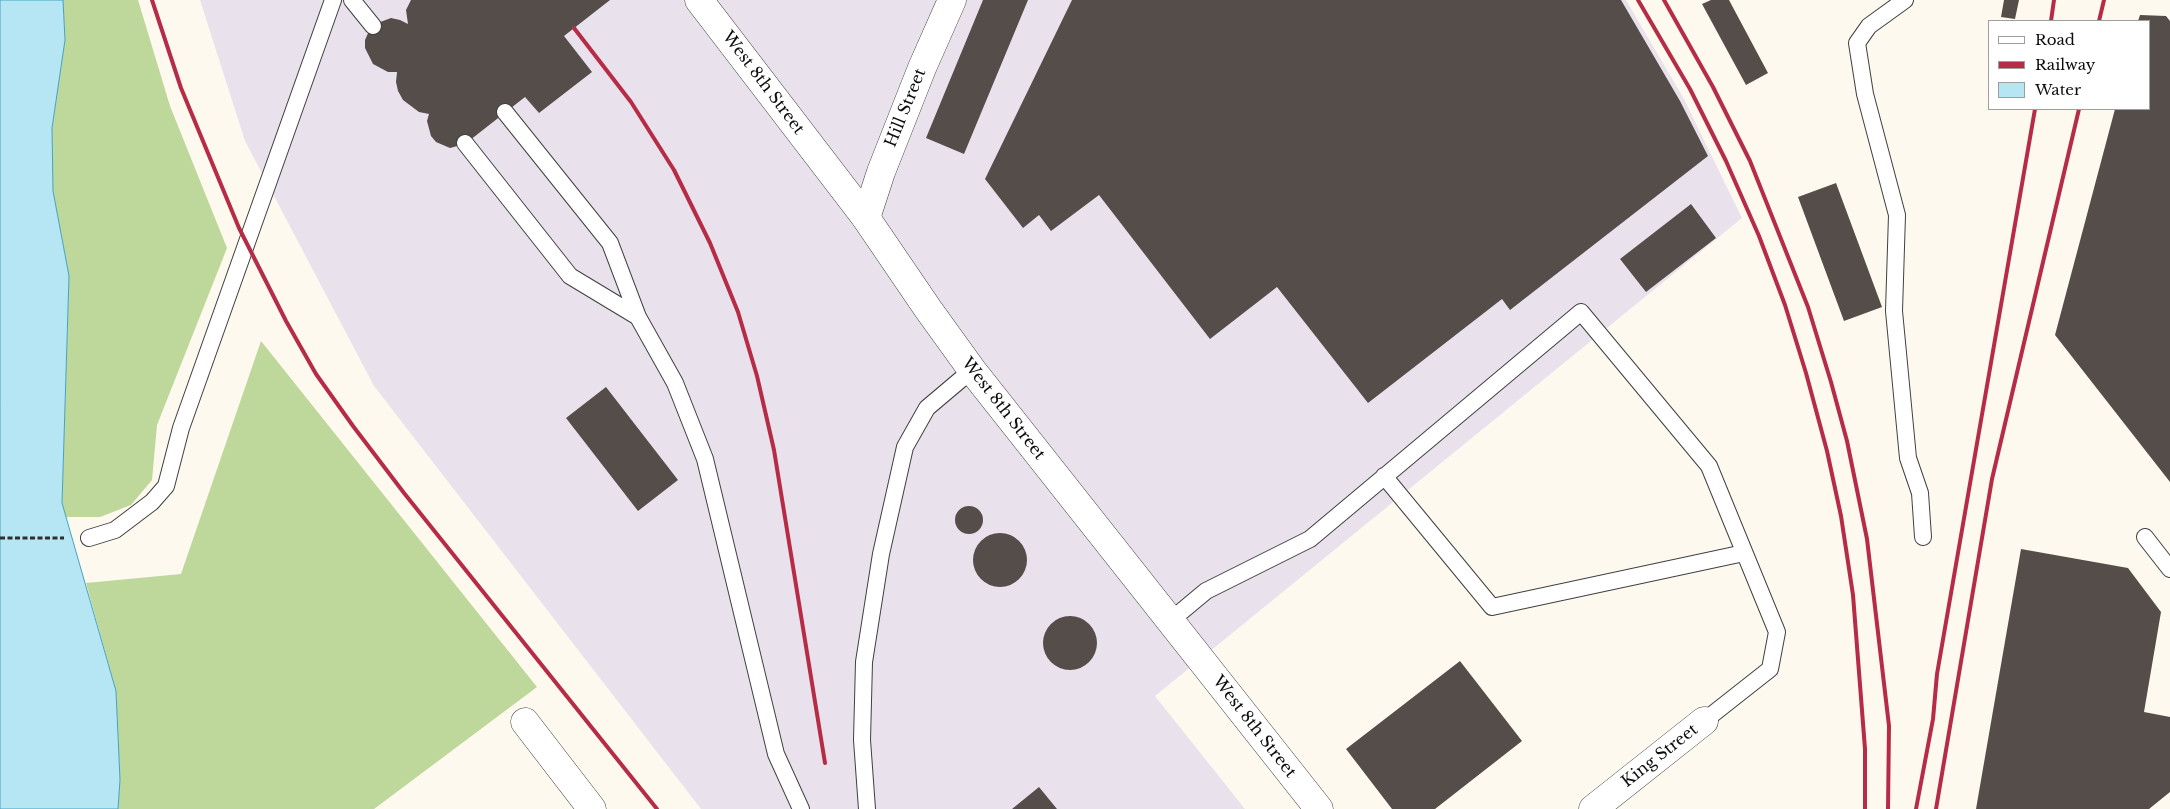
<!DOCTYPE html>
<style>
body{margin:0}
#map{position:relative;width:2170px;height:809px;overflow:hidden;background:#fef9ee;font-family:"Libre Baskerville",serif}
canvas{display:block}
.legend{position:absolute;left:1988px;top:20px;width:162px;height:90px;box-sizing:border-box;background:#fff;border:1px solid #9e9e9e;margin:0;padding:6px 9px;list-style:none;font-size:15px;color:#0d0d0d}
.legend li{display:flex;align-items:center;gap:10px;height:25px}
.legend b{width:25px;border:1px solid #9e9e9e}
</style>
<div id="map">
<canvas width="2170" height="809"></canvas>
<ul class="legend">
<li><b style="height:6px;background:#fff"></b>Road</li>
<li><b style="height:6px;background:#b62c46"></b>Railway</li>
<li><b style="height:14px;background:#b6e5f3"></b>Water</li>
</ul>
</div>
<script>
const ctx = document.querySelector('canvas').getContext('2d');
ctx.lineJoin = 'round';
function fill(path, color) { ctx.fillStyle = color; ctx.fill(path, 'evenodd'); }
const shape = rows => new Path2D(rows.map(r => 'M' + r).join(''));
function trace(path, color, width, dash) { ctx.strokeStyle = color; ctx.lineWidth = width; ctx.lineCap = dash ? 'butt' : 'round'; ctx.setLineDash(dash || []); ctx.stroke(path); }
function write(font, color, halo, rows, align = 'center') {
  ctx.font = font + ' "Libre Baskerville",serif'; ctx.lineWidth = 5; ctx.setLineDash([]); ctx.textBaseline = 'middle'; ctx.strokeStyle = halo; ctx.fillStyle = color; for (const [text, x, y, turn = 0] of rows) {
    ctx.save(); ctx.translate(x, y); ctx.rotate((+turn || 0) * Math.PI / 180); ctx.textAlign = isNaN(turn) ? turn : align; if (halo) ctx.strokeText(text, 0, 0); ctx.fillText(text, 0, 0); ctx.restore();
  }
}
fill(shape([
 [200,0,1626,0,1684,99,1742,218,1155,696,1245,809,701,809,374,386,245,141]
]), '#e9e2ec');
fill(shape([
 [63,0,138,0,170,106,227,248,157,425,152,480,131,505,100,517,66,517,62,503,69,276,53,191,52,128,65,40],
 [261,341,537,687,374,809,118,809,120,780,116,691,86,583,181,574]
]), '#bed79a');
const water = shape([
 [0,0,63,0,65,40,52,128,53,191,69,276,62,503,116,691,120,780,118,809,0,809,0,0]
]);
fill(water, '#b6e5f3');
trace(water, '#40a4c6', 1);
fill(shape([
 [411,0,610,0,564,36,592,72,539,113,525,97,465,144,450,148,436,142,431,136,427,121,429,114,419,112,403,100,398,91,396,82,397,72,388,72,373,64,365,48,365,40,369,31,375,24,391,18,400,20,408,24,406,10],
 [983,0,1028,0,964,154,926,138],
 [1072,0,1621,0,1680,101,1708,156,1510,310,1502,299,1368,403,1277,287,1210,339,1099,195,1051,231,1039,215,1023,228,985,179],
 [1711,0,1729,0,1768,73,1746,85,1702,4],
 [2004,0,2019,0,2015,19,2001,17],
 [2140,15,2166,16,2170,21,2170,482,2055,335,2115,109,2149,109,2149,21,2138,21],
 [1836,183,1882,307,1844,321,1798,197],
 [1691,204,1716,238,1646,292,1620,259],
 [606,387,678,480,638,511,566,418],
 '955 520a14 14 0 1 1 28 0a14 14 0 1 1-28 0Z',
 '973 560a27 27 0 1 1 54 0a27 27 0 1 1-54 0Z',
 [2021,549,2128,568,2161,612,2144,712,2170,717,2170,792,2149,809,1976,809],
 '1043 643a27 27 0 1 1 54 0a27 27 0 1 1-54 0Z',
 [1460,661,1522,741,1435,809,1392,809,1346,749],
 [1039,787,1057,809,1012,809]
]), '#554d4a');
const service = shape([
 [352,0,373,26],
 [1905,0,1869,26,1857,43,1865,94,1897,215,1894,311,1908,458,1920,493,1923,537],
 [505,112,610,243,638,317],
 [465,143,570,276,638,317,675,383,705,459,776,754,801,809],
 [1384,476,1492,607,1744,553],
 [2145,537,2170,569],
 [89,538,115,530,152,502,166,486,181,428,333,0],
 [1170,621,1206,591,1310,539,1581,312,1709,466,1777,632,1770,669,1704,721],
 [867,809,862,740,864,662,881,554,905,447,927,408,972,370]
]);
const minor = shape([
 [866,218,881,172,922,68,952,0],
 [525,722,592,809],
 [1593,809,1704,721]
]);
const tertiary = shape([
 [699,0,866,218,928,309,972,370,1319,809]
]);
trace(service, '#404040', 18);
trace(minor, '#404040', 29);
trace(tertiary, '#404040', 29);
trace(shape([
 [0,538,64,538]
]), '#2f2f2f', 3, [5, 2.5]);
trace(service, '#fff', 16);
trace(minor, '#fff', 28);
trace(tertiary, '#fff', 28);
trace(shape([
 [152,0,181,88,239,228,286,321,316,374,353,426,404,493,657,809],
 [1638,0,1690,89,1726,161,1759,236,1785,305,1806,373,1827,451,1841,516,1853,595,1865,749,1865,809],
 [1664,0,1713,87,1750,161,1808,307,1831,382,1847,441,1867,539,1889,726,1888,809],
 [2051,21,2054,0],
 [2099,21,2104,0],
 [574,28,631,102,674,170,710,243,738,312,757,376,774,450,825,763],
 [1916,809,1933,719,1937,674,2035,109],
 [1936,809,1992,479,2079,109]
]), '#b62c46', 4);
write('16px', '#0d0d0d', '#fff', [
 ["West 8th Street",763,83,53],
 ["Hill Street",906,108,-68],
 ["West 8th Street",1003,409,52],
 ["West 8th Street",1254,727,52],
 ["King Street",1660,756,-38]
]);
</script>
